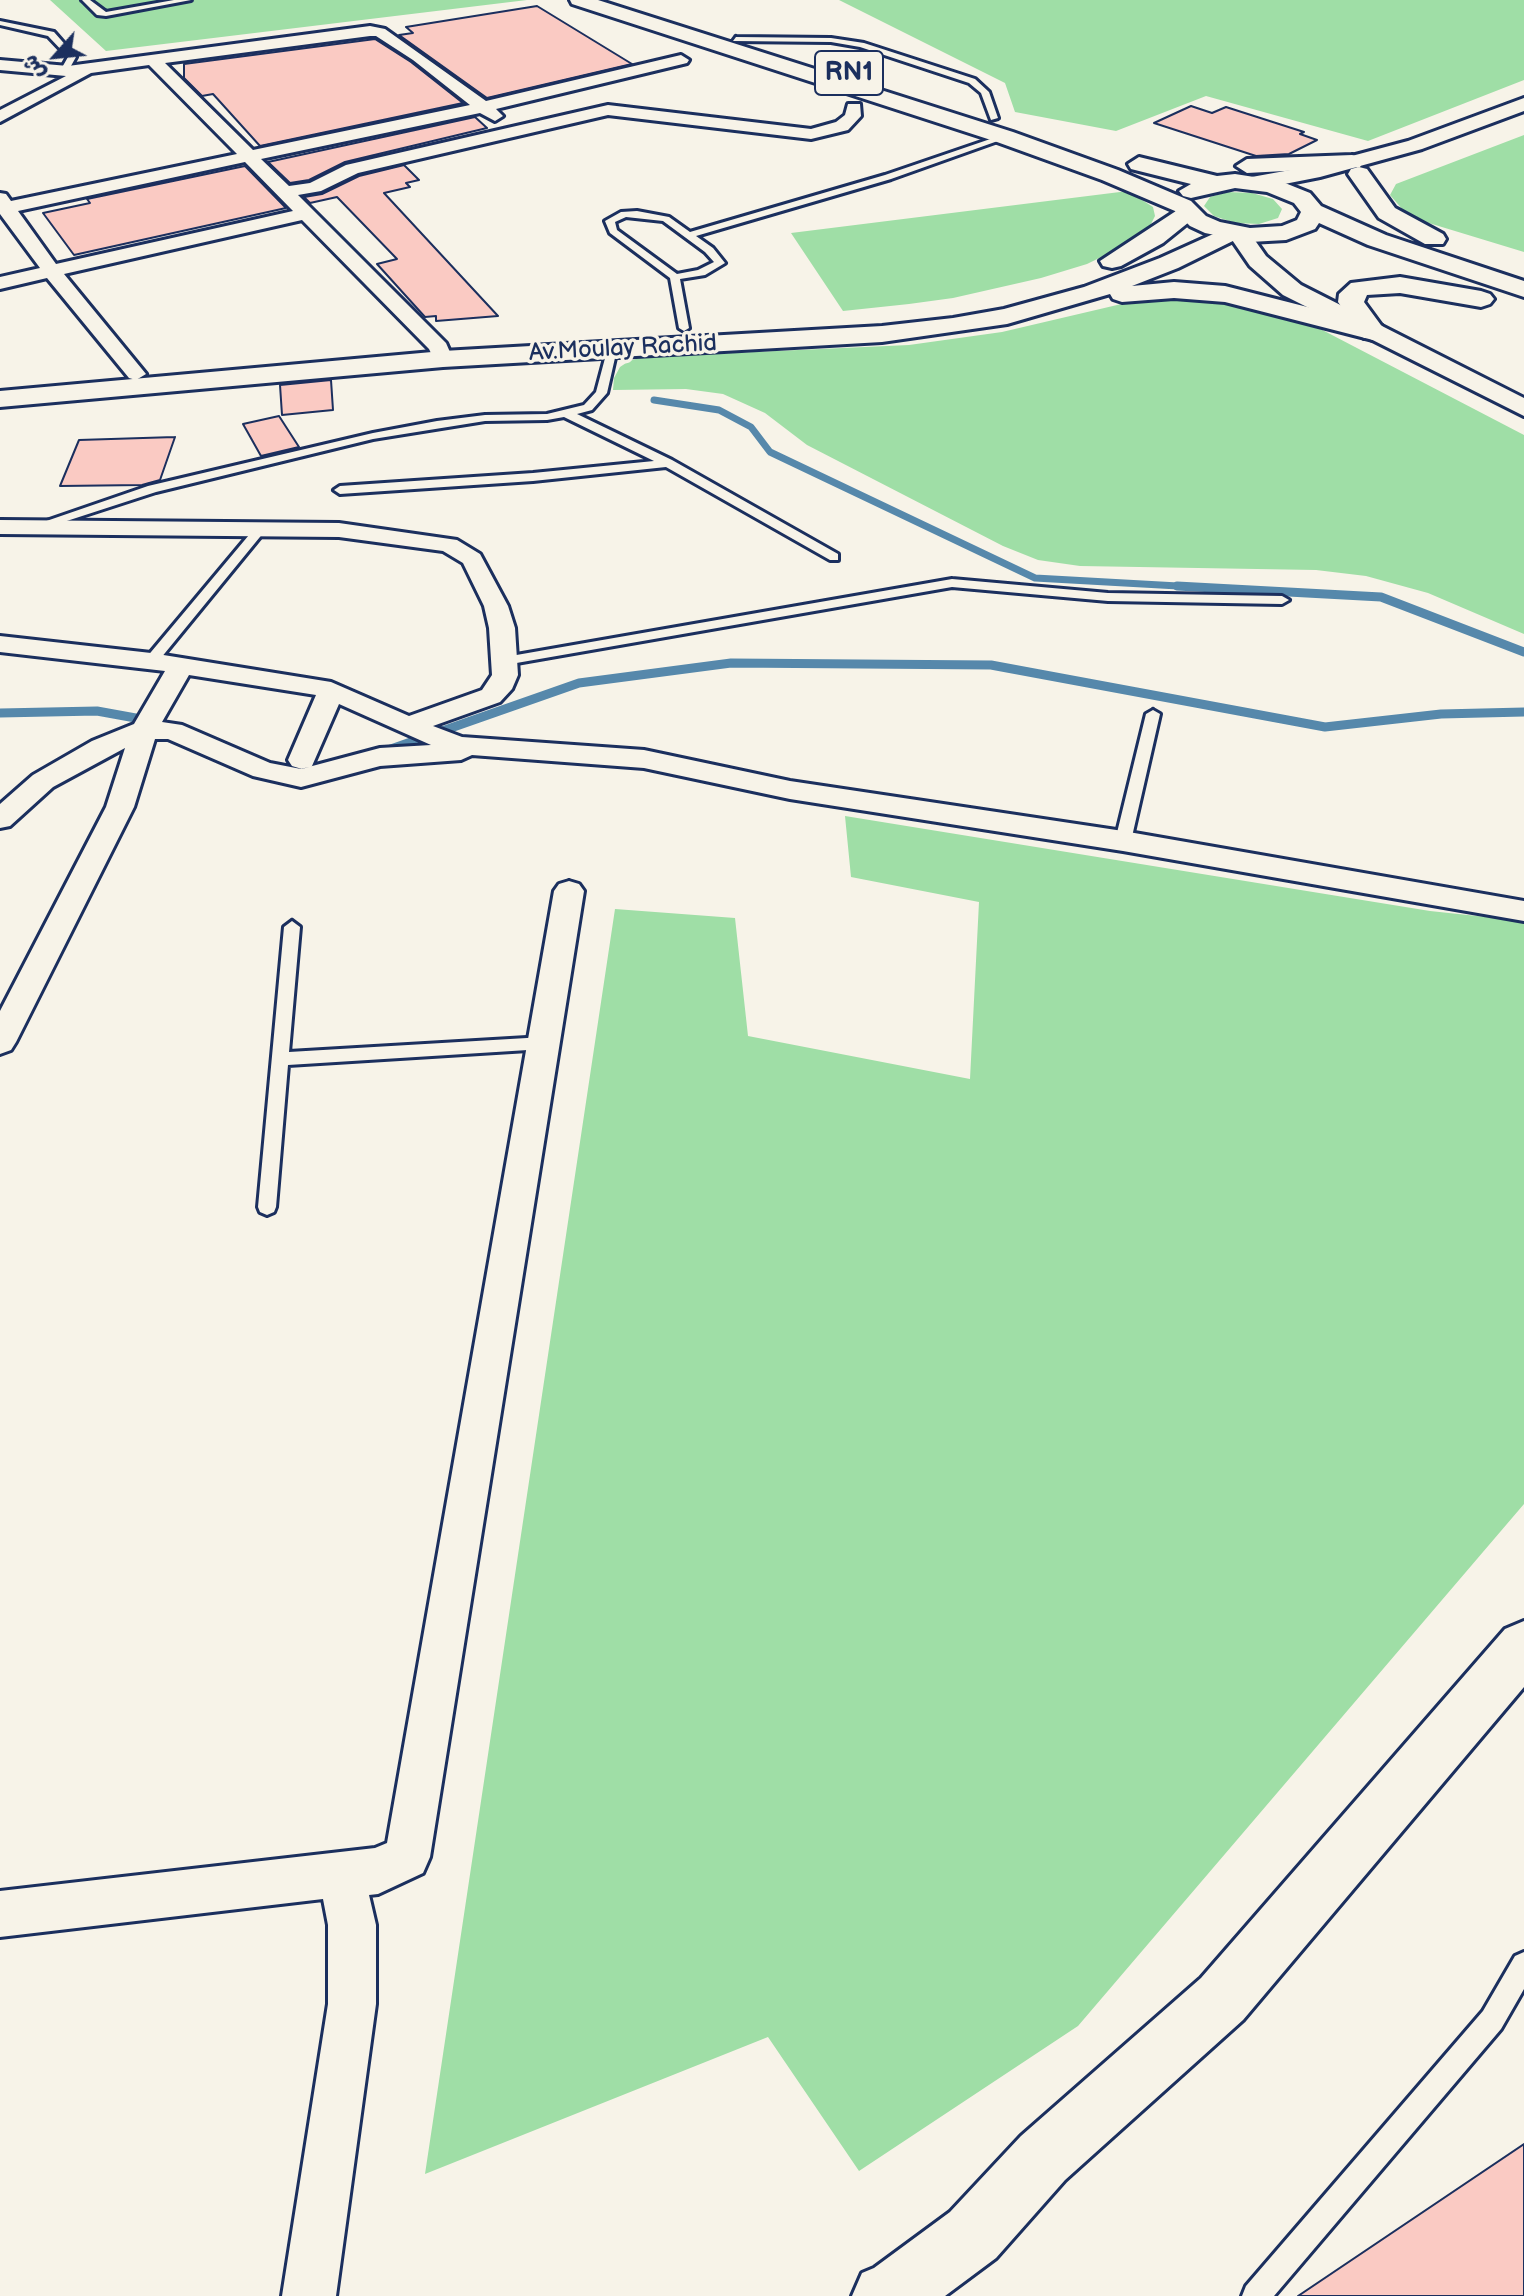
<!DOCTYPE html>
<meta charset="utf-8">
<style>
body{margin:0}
#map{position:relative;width:1524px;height:2296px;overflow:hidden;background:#f7f3e8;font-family:"Balsamiq Sans","Playpen Sans Arabic",sans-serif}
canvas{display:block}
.north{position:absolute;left:16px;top:16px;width:80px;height:80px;-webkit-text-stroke:6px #f7f3e8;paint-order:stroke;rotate:243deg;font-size:22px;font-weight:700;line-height:32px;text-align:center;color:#1b2f5e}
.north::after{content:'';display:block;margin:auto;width:28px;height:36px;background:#1b2f5e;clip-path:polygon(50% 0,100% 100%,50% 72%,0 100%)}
</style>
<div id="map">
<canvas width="1524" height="2296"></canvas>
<div class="north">ش</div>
</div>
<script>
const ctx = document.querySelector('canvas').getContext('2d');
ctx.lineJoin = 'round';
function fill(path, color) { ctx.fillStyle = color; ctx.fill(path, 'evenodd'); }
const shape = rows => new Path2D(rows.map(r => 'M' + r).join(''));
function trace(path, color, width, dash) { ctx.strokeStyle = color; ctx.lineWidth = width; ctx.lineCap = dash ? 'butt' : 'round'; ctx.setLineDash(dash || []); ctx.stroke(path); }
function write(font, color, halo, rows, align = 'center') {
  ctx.font = font + ' "Balsamiq Sans",sans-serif'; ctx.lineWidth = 7; ctx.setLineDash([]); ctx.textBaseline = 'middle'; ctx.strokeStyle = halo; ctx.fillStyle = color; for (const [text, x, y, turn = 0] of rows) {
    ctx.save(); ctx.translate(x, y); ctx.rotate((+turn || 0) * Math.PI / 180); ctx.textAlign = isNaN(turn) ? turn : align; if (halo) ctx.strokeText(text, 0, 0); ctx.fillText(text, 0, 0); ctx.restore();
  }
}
fill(shape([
 [50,0,527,0,106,51],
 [839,0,1524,0,1524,80,1368,141,1206,96,1116,131,1015,112,1005,83],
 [1524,135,1524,252,1409,217,1390,195,1396,184],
 [1128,191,1153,207,1155,216,1147,232,1134,241,1087,264,1041,278,953,298,909,304,843,311,791,233],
 [1228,192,1252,193,1273,199,1282,209,1278,218,1259,224,1235,223,1214,216,1204,206,1210,197],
 [1147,298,1206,298,1307,322,1524,435,1524,634,1428,593,1366,576,1316,570,1080,566,1038,560,1003,546,807,445,765,413,723,394,686,389,613,390,614,378,620,367,629,361,643,357,909,345,1002,332],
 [845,816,1430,911,1524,921,1524,1504,1078,2026,859,2171,768,2037,425,2174,615,909,735,918,748,1036,970,1079,979,902,851,877]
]), '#9fdea6');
trace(shape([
 [654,400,719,410,751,427,770,452,1035,578,1214,588]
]), '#5688ab', 7);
trace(shape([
 [1177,586,1381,597,1524,652],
 [0,713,97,711,152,721],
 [388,750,579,683,731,663,991,665,1325,727,1441,714,1524,712]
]), '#5688ab', 9);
const building = shape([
 [537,6,632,64,487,98,399,35,413,33,406,27,537,6],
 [375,39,411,62,463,103,260,146,213,94,202,96,184,78,184,64,375,39],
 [1191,106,1212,113,1226,107,1304,132,1300,134,1317,140,1289,154,1256,156,1154,123,1191,106],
 [475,117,487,128,345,162,309,180,290,183,268,162,475,117],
 [404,165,419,180,406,183,410,187,384,193,498,316,436,321,436,316,425,317,377,264,397,259,337,197,310,203,304,197,322,194,359,176,404,165],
 [245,166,286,208,74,255,43,213,90,203,87,199,245,166],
 [331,380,333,410,282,415,280,385,331,380],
 [279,416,299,447,261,456,243,424,279,416],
 [175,437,160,480,142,485,60,486,79,440,175,437],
 [1524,2144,1524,2296,1298,2296,1524,2144]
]);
fill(building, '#facac3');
trace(building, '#1b2f5e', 2);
const service = shape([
 [82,0,90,0,106,12,174,0,191,0,106,16,97,15,82,0],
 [0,21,54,32,76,57,67,73,60,71,68,57,48,36,0,25,0,21],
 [736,37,831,38,864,43,975,79,989,92,998,118,991,120,981,93,969,83,860,47,831,42,733,41,736,37],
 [1002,135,1009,137,891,179,696,236,713,248,725,263,705,275,680,279,689,328,684,331,679,328,670,278,610,233,605,221,621,212,637,211,669,217,690,232,885,175,1002,135],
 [626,217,663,221,705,252,714,262,698,270,677,274,617,230,615,222,626,217],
 [608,347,617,349,607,393,592,410,577,414,672,460,838,554,838,560,830,560,666,467,533,481,340,494,334,490,340,486,533,473,654,461,564,417,547,420,485,421,373,439,156,492,39,530,29,527,148,486,373,433,437,421,485,415,547,414,584,405,596,392,608,347],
 [254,529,264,532,156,664,146,664,146,658,254,529],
 [952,579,1108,593,1282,596,1289,600,1282,604,1108,601,952,587,505,665,498,661,505,657,952,579],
 [1153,710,1160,714,1131,841,1123,846,1115,841,1146,714,1153,710],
 [292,921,300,927,289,1052,544,1037,553,1043,544,1049,288,1065,276,1207,274,1212,267,1215,260,1212,258,1207,284,927,292,921],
 [1524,1952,1524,1989,1501,2029,1274,2296,1242,2296,1246,2286,1483,2011,1515,1956,1524,1952]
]);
const minor = shape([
 [370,26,385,29,486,101,681,55,689,60,687,63,496,109,503,116,495,121,480,113,261,159,289,186,310,183,346,165,608,105,811,129,836,122,845,115,848,104,860,104,861,116,848,130,811,139,608,115,358,173,321,191,298,195,446,343,453,359,443,365,436,363,429,349,302,220,64,274,146,374,136,380,129,378,47,278,0,289,0,277,40,268,0,214,0,193,6,194,11,201,237,154,149,65,91,73,0,122,0,110,66,76,0,70,0,60,68,66,370,26],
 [370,36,376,36,413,60,470,105,253,150,165,63,370,36],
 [245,162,293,211,56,264,18,211,245,162],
 [0,520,339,523,457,540,480,554,508,606,515,628,518,675,512,689,500,702,433,726,462,737,644,750,790,781,1123,831,1524,901,1524,921,1123,851,790,799,644,768,472,755,461,760,380,766,301,787,253,776,168,739,155,739,134,807,16,1042,11,1050,0,1054,0,1011,106,807,125,748,53,787,10,826,0,828,0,804,33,775,92,741,134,724,165,671,0,652,0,636,151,653,331,682,409,716,482,690,492,675,489,628,484,606,463,563,443,551,339,537,0,534,0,520],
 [189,675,316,695,288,760,292,766,302,769,312,766,339,704,431,745,380,748,301,769,270,763,182,725,162,722,189,675],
 [569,881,579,884,584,891,430,1857,423,1873,378,1894,369,1895,376,1925,376,2004,336,2296,282,2296,328,2004,328,1925,323,1899,0,1937,0,1891,375,1848,387,1843,554,891,559,884,569,881]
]);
const tertiary = shape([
 [1524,98,1524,111,1422,149,1320,177,1254,190,1243,183,1246,178,1318,165,1408,141,1524,98],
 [1239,227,1247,229,1266,256,1301,285,1524,398,1524,416,1283,295,1250,266,1228,234,1231,229,1239,227],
 [1524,1621,1524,1687,1243,2020,1065,2180,996,2258,945,2296,852,2296,862,2273,874,2268,950,2212,1021,2136,1201,1978,1505,1629,1524,1621]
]);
const primary = shape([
 [1187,207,1195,209,1199,214,1163,243,1121,266,1112,268,1103,266,1100,261,1179,209,1187,207],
 [1231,226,1239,228,1243,233,1239,238,1178,268,1132,286,1174,282,1225,286,1382,326,1386,332,1382,338,1373,340,1225,302,1174,298,1122,302,1113,299,1110,294,1007,324,882,342,443,367,0,407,0,391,443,351,882,326,953,318,1004,309,1084,287,1160,258,1231,226]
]);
const trunk = shape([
 [570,0,598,0,1013,132,1118,170,1191,201,1206,216,1220,222,1250,228,1282,226,1297,220,1301,212,1294,203,1267,192,1235,188,1191,198,1183,196,1179,191,1191,184,1131,169,1128,164,1139,157,1217,176,1235,174,1280,181,1310,193,1321,206,1386,235,1524,281,1524,297,1368,245,1319,223,1315,229,1286,240,1250,242,1205,233,1190,226,1175,211,1102,180,997,142,572,4,570,0],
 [1352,155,1360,157,1363,162,1360,167,1247,173,1236,166,1247,159,1352,155],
 [1359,167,1367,169,1395,208,1443,234,1446,239,1443,244,1425,244,1379,218,1348,174,1351,169,1359,167],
 [1400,277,1481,291,1490,294,1494,299,1490,304,1481,307,1400,293,1367,295,1364,302,1386,332,1382,338,1364,338,1338,302,1339,294,1351,283,1400,277]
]);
trace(service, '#1b2f5e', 6);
trace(minor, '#1b2f5e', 6);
trace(tertiary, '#1b2f5e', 6);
trace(primary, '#1b2f5e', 6);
trace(trunk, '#1b2f5e', 6);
fill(service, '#f7f3e8');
fill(minor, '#f7f3e8');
fill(tertiary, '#f7f3e8');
fill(primary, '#f7f3e8');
fill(trunk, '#f7f3e8');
write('24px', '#1b2f5e', '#f7f3e8', [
 ["Av.Moulay Rachid",623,349,-3]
]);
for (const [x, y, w] of [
 [849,73,68]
]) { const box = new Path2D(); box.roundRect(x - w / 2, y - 22, w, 44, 6); ctx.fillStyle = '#f7f3e8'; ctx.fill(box); trace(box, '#1b2f5e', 2); }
write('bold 26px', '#1b2f5e', null, [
 ["RN1",849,73]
]);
</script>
